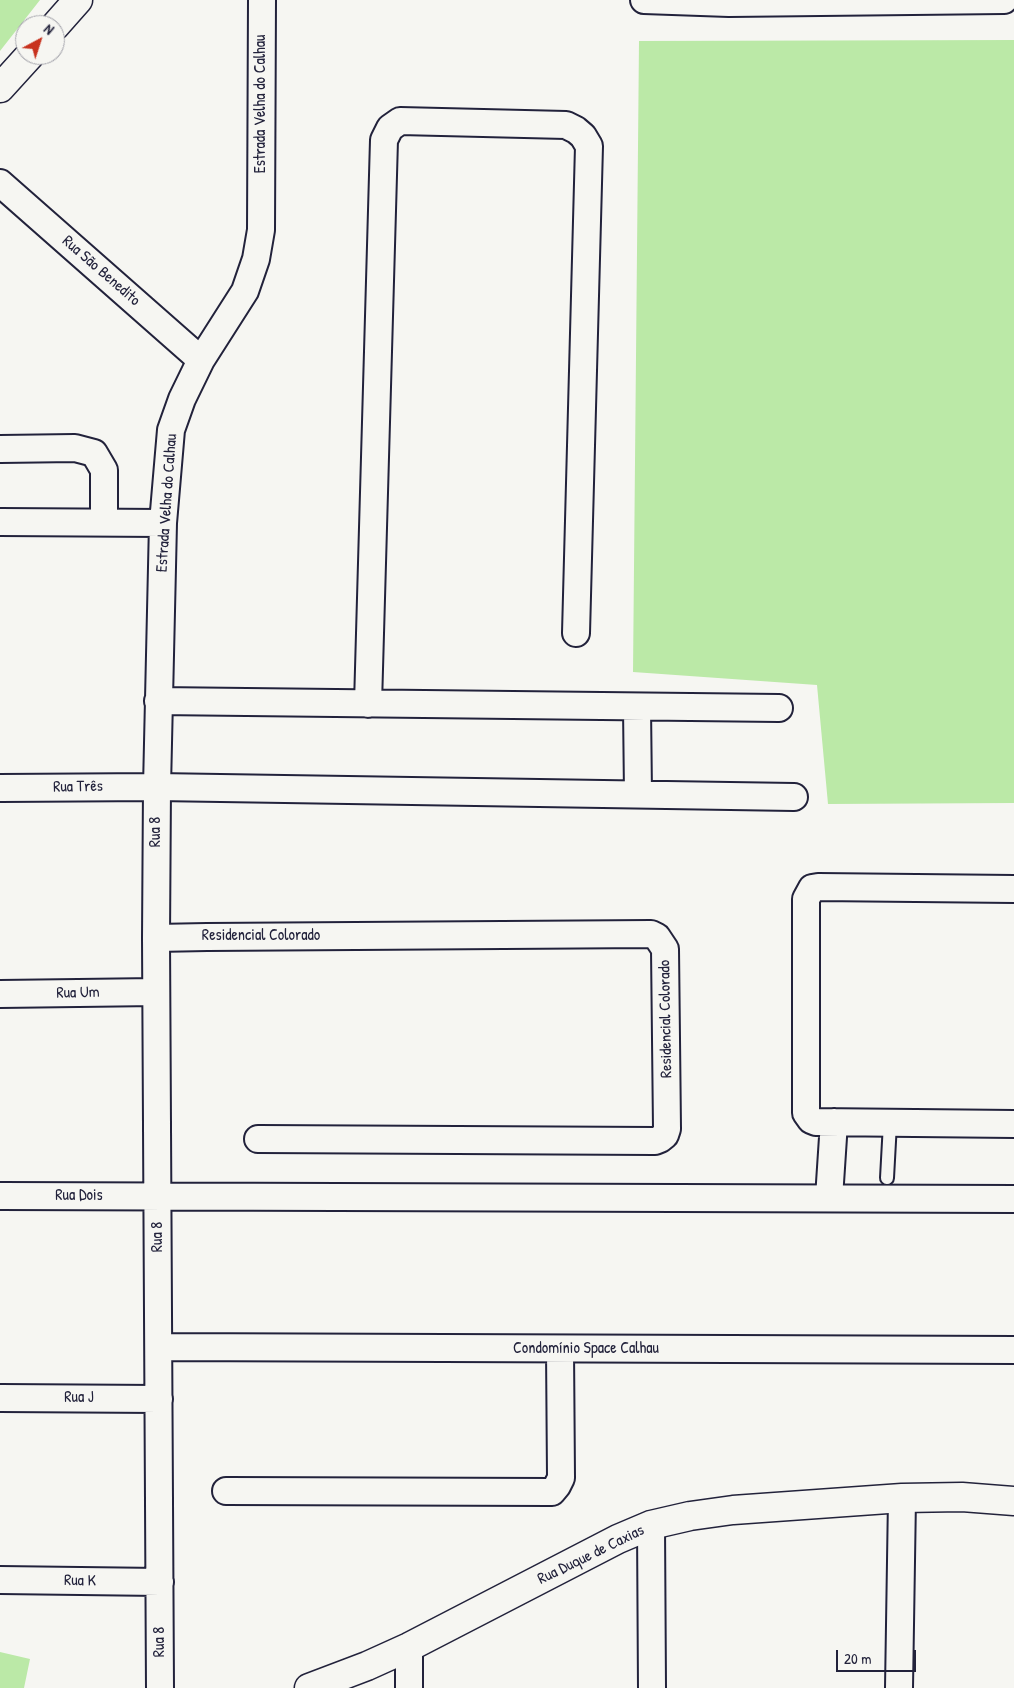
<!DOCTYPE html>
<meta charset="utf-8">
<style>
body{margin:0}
#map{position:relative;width:1014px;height:1688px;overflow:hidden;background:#f6f6f2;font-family:"Patrick Hand",sans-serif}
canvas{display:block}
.north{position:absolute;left:15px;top:15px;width:50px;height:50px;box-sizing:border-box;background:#f6f6f2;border:1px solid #a1a1a9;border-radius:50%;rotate:40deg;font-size:14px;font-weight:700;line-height:20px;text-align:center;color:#22223b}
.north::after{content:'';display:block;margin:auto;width:18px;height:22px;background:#c8321e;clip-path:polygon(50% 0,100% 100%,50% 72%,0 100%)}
.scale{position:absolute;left:836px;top:1650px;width:80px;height:22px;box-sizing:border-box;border:2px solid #22223b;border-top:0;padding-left:6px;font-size:15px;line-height:18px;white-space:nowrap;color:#22223b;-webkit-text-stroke:4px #f6f6f2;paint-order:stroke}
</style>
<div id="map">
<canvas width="1014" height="1688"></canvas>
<div class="north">N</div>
<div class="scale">20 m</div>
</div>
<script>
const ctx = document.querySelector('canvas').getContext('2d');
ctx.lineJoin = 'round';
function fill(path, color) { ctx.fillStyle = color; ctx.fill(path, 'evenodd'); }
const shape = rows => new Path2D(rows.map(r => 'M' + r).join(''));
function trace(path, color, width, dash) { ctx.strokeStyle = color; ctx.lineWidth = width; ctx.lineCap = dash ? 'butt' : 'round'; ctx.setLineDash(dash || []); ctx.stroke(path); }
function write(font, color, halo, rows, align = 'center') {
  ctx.font = font + ' "Patrick Hand",sans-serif'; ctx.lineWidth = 4; ctx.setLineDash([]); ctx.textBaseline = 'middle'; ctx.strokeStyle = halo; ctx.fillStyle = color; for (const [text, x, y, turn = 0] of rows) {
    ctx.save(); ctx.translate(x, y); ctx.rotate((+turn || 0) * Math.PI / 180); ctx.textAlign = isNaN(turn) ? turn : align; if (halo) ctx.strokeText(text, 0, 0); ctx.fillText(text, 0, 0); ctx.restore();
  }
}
fill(shape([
 [0,0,40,0,0,51],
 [1014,40,1014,803,828,804,817,685,633,672,639,41],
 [0,1652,30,1659,24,1688,0,1688]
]), '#bbe9a7');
const lane = shape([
 [887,1178,890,1123]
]);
const street = shape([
 [644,0,729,3,1004,0],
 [0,183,201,360],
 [0,449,75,448,94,453,104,470,104,522],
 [0,522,163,523],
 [158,701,779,708],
 [368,704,384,140,390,128,400,121,566,125,576,130,583,136,589,146,576,633],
 [637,707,638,794],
 [0,788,157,787,794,797],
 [1014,889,818,887,812,888,806,899,806,1113,811,1120,816,1122,1014,1124],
 [156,938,207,937,651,934,657,937,665,949,667,1129,665,1135,660,1139,655,1141,258,1139],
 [0,994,156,992],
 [0,1196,1014,1199],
 [829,1198,834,1122],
 [159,1347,1014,1350],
 [0,1398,159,1399],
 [226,1491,552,1492,557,1486,561,1478,560,1349],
 [651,1525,652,1688],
 [0,1580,160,1582],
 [160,1688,156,938,157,787,163,523,171,430,182,399,201,360,245,291,256,259,261,230,262,0],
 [409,1688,409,1647],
 [899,1688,902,1498]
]);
const secondary = shape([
 [55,26,78,0],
 [0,88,30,55],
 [309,1688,367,1666,409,1647,618,1539,651,1525,690,1516,733,1510,902,1498,962,1497,1014,1501]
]);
trace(lane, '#22223b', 16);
trace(street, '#22223b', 30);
trace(secondary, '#22223b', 31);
trace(lane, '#f6f6f2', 12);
trace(street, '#f6f6f2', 26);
trace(secondary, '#f6f6f2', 28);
write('16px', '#22223b', '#f6f6f2', [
 ["Estrada Velha do Calhau",261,104,-90],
 ["Rua São Benedito",101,271,41],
 ["Estrada Velha do Calhau",167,503,-86],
 ["Rua Três",78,787,-1],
 ["Rua 8",156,832,-90],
 ["Residencial Colorado",261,936],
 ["Rua Um",78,993,-1],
 ["Residencial Colorado",666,1019,-91],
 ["Rua Dois",79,1196],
 ["Rua 8",158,1237,-90],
 ["Condomínio Space Calhau",586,1349],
 ["Rua J",79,1398],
 ["Rua Duque de Caxias",591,1555,-26],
 ["Rua K",80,1581,1],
 ["Rua 8",160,1642,-90]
]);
</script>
